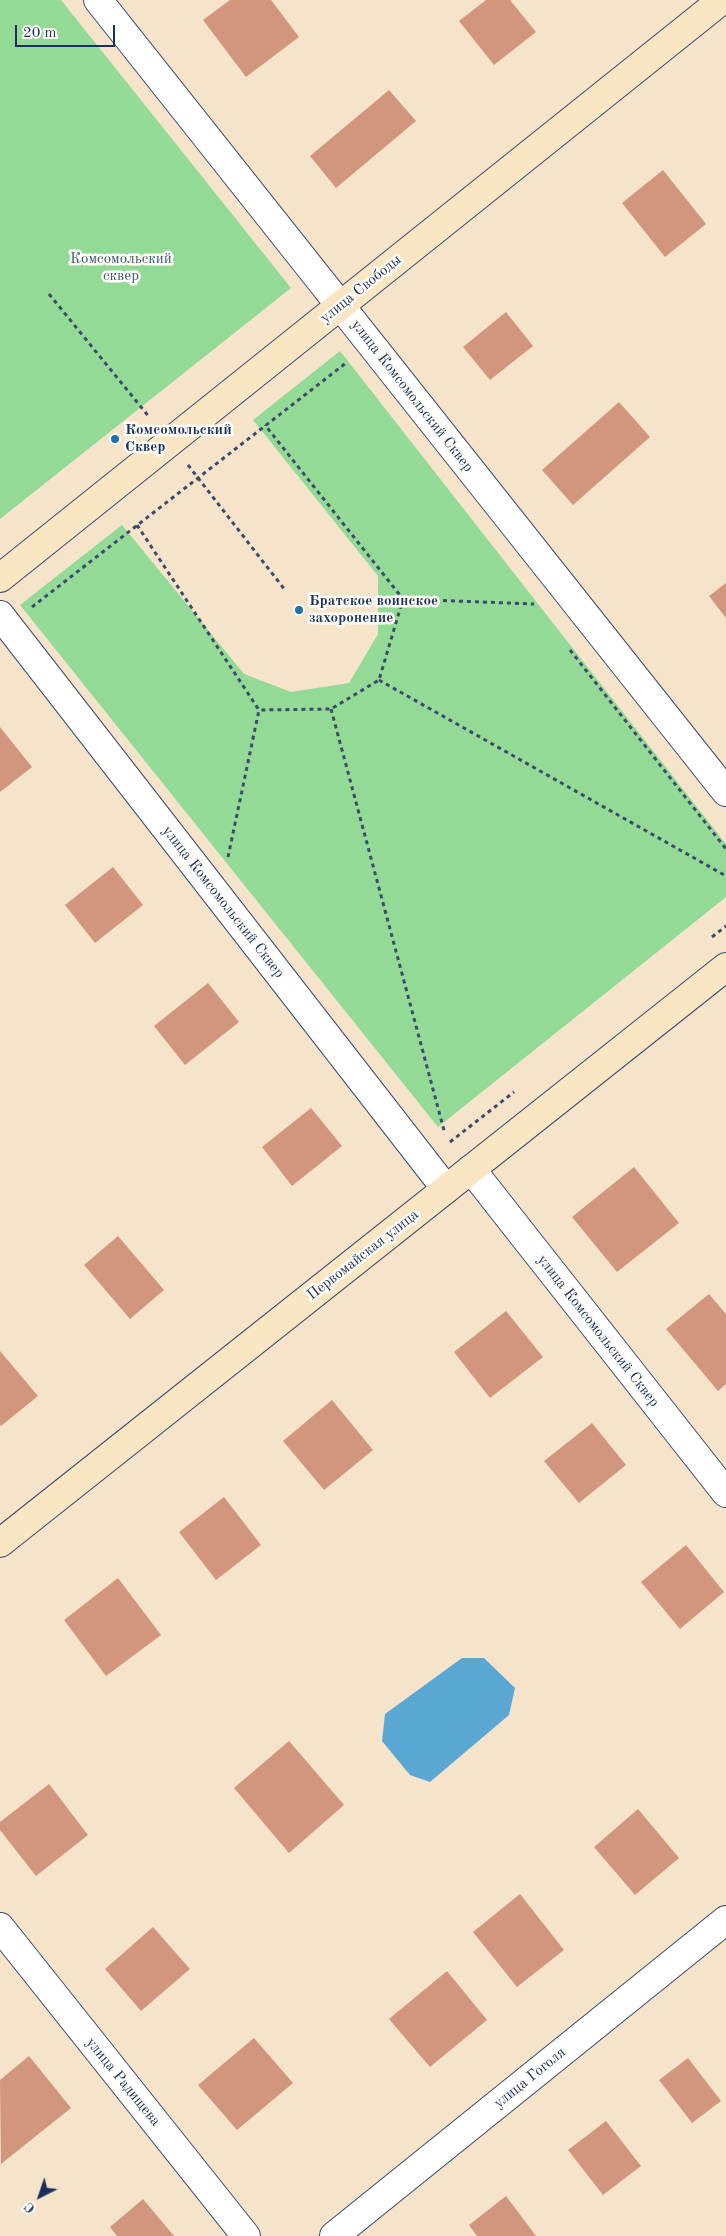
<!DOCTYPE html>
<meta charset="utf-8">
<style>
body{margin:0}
#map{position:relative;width:726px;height:2236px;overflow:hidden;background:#f5e3ca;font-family:"Old Standard TT",serif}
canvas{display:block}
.north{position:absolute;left:15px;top:2171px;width:50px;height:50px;-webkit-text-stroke:4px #fdfcf7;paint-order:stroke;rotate:221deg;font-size:14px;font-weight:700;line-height:20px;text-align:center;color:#1b2f5e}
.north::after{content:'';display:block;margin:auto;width:18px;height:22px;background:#1b2f5e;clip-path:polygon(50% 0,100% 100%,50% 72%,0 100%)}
.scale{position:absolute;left:15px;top:25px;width:100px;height:22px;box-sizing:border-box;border:2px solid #1b2f5e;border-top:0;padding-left:6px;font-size:15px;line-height:18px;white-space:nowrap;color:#1b2f5e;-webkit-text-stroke:4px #fdfcf7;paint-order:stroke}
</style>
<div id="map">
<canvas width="726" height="2236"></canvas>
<div class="north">С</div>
<div class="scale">20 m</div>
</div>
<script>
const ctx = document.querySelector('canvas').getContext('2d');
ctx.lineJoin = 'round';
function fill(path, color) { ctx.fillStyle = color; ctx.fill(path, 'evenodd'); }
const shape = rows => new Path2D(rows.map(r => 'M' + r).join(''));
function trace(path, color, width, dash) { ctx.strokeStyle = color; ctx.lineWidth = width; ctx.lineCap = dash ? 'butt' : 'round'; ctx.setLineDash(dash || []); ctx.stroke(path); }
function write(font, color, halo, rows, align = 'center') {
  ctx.font = font + ' "Old Standard TT",serif'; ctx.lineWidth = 5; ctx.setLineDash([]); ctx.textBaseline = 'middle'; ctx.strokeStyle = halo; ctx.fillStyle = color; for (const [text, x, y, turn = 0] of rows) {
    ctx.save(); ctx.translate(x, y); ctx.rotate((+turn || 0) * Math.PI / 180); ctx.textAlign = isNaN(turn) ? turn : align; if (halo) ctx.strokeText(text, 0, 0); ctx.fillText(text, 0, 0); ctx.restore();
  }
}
fill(shape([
 [0,0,61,0,291,288,0,519],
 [340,351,726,844,726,897,438,1127,20,605,122,525,244,674,291,692,349,683,378,634,378,576,253,420]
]), '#92da95');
fill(shape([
 [462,1658,484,1658,515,1688,509,1715,430,1782,410,1775,382,1741,385,1714]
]), '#5aa7d3');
fill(shape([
 [230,0,271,0,299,37,246,77,203,20],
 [486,0,510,0,536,32,494,65,459,21],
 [389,90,416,121,336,188,310,156],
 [663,170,706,224,665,257,622,203],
 [506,312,533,346,490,380,463,347],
 [619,402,650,437,573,505,542,470],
 [726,583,726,618,709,596],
 [0,727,32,767,0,792],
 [113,867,143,905,95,943,65,905],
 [208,983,239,1022,185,1065,154,1026],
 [311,1108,342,1146,292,1186,262,1147],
 [634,1167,679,1223,617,1272,572,1217],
 [118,1236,164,1290,130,1319,84,1265],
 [709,1294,726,1314,726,1384,718,1391,666,1329],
 [506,1311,543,1357,490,1398,454,1352],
 [0,1351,38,1396,1,1426,0,1425],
 [332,1400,373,1450,324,1490,283,1441],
 [592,1423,626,1465,579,1503,544,1461],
 [224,1497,261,1545,216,1580,179,1532],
 [686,1545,724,1592,680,1629,641,1582],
 [118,1578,161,1635,106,1676,64,1620],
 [289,1741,344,1805,289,1853,234,1788],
 [49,1784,88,1835,36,1876,0,1830,0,1822],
 [638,1809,679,1858,635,1895,594,1847],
 [520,1894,564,1950,517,1987,473,1932],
 [153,1927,190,1969,141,2011,105,1969],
 [447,1971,487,2020,430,2067,389,2019],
 [254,2038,293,2083,237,2130,198,2085],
 [29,2056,71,2108,1,2164,0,2080],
 [688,2058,721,2101,692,2123,659,2080],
 [606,2121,641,2166,603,2195,568,2150],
 [506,2196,536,2236,477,2236,469,2225],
 [143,2199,174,2236,117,2236,110,2227]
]), '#d2967e');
const street = shape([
 [98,0,726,792],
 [0,615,446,1189],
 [471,1169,726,1493],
 [0,1927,246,2236],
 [334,2236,726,1920]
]);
const secondary = shape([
 [0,578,722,0],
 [0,1543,726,967]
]);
trace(street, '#3c4a6e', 30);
trace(secondary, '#3c4a6e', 30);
trace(shape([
 [49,294,150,418],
 [188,465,285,590],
 [137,525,259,710,331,709,379,680,403,599,265,425],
 [403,599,534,604],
 [32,607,346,363],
 [570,650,726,849],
 [379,680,726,876],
 [331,709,445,1134],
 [228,857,259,710],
 [712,937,726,926],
 [450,1142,514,1092]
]), '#3c4a6e', 3, [4, 4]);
trace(street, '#fff', 28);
trace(secondary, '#fbe6c4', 28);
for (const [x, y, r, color] of [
 [115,439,5,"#1f6fb2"],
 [299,610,5,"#1f6fb2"]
]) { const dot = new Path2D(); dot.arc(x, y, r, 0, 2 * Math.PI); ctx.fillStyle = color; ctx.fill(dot); trace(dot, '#fdfcf7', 2); }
write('15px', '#395a6c', '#fdfcf7', [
 ["Комсомольский",121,259],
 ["сквер",121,276]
]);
write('15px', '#1b2f5e', '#fdfcf7', [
 ["улица Свободы",361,289,-39],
 ["улица Комсомольский Сквер",412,396,52],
 ["улица Комсомольский Сквер",223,902,52],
 ["Первомайская улица",363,1255,-38],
 ["улица Комсомольский Сквер",598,1331,52],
 ["улица Гоголя",530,2078,-39],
 ["улица Радищева",123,2082,51]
]);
write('bold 15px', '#1b2f5e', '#fdfcf7', [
 ["Комсомольский",125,430],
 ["Сквер",125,447],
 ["Братское воинское",309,601],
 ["захоронение",309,618]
], 'left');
</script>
